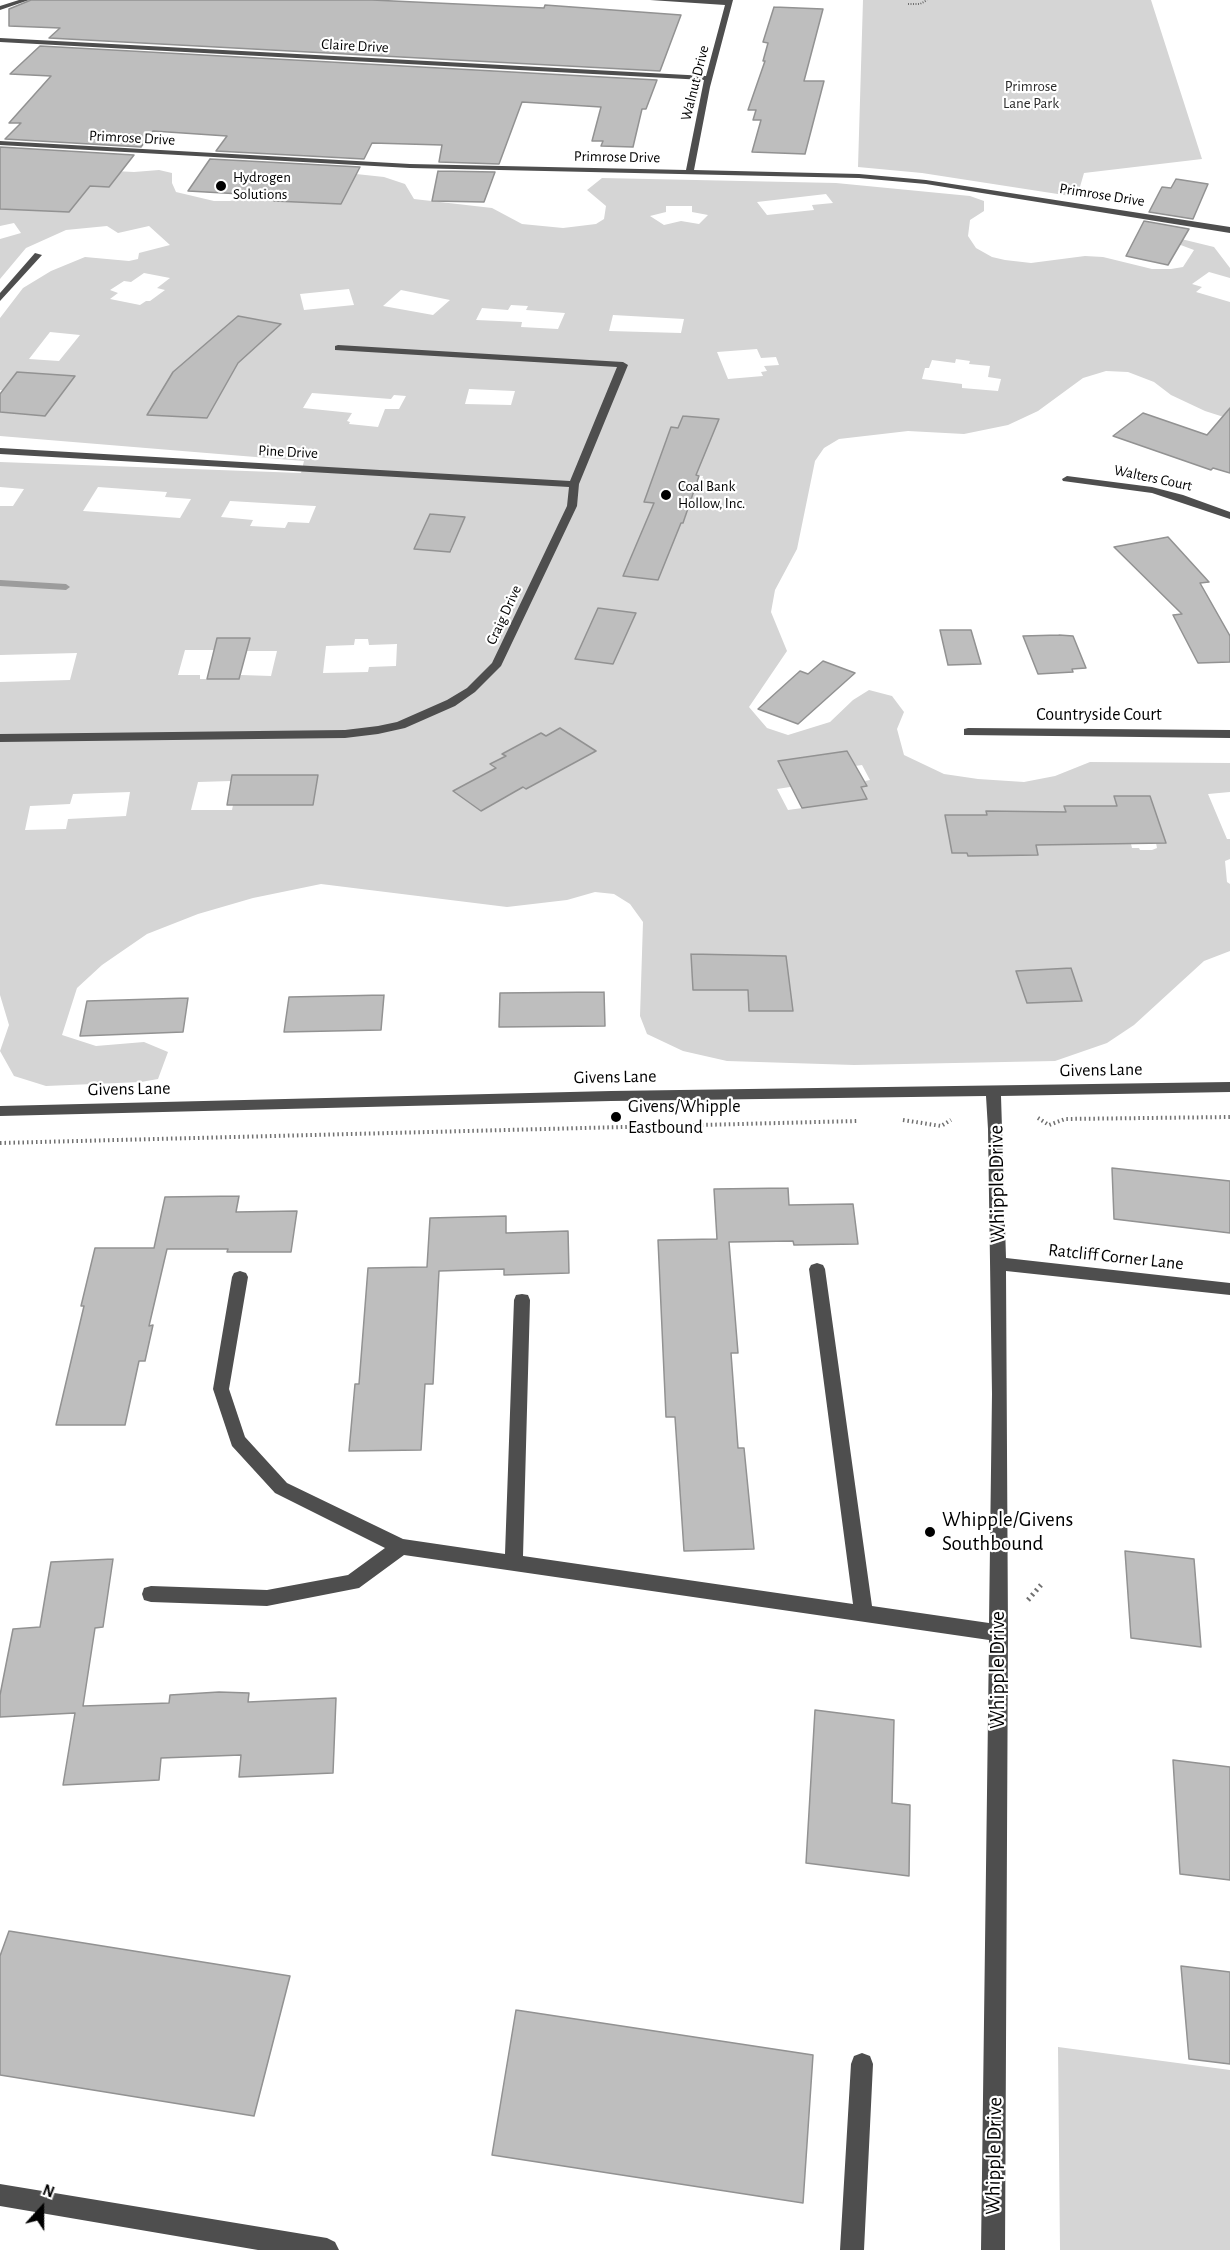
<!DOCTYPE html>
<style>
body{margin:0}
#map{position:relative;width:1230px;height:2250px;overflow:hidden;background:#fff;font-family:"Alegreya Sans",sans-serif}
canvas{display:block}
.north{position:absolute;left:12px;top:2178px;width:60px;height:60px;-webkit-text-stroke:4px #fff;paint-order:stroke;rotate:21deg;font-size:16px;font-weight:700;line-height:24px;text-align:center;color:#000}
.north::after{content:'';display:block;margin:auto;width:21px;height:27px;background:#000;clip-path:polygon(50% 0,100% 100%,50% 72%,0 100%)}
</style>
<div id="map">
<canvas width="1230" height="2250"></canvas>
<div class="north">N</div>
</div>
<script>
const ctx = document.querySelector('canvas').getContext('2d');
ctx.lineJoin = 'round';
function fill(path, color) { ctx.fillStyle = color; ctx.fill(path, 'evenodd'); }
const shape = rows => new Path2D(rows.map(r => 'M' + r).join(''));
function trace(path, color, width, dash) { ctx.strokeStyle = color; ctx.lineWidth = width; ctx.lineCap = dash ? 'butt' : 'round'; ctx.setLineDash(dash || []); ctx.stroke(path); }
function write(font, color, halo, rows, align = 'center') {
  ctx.font = font + ' "Alegreya Sans",sans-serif'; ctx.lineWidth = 4.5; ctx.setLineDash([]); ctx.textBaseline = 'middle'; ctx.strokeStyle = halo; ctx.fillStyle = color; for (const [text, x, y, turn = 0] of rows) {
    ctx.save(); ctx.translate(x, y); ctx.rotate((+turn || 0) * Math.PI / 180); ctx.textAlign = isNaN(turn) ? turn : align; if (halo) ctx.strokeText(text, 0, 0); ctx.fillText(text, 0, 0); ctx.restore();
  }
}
fill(shape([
 [863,0,1151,0,1202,159,1084,173,1077,197,922,173,858,167],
 [94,170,134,172,159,170,172,173,172,183,176,192,214,201,230,201,250,196,259,188,356,174,384,177,405,184,414,199,492,208,522,224,563,228,596,224,604,219,606,206,587,190,602,178,836,183,970,196,984,201,984,211,970,220,968,236,976,248,992,257,1005,260,1031,263,1085,256,1103,257,1152,269,1171,269,1183,267,1194,250,1178,244,1177,238,1214,247,1230,268,1230,278,1209,272,1192,284,1202,287,1196,292,1230,302,1230,419,1205,411,1171,395,1154,382,1128,372,1106,371,1083,378,1038,411,1008,425,964,434,908,431,839,439,824,448,815,461,797,549,775,590,771,612,787,651,749,707,767,728,788,735,830,722,853,700,869,690,892,696,904,712,897,729,904,755,944,774,978,779,1024,782,1055,776,1090,762,1230,763,1230,792,1208,794,1227,839,1230,839,1230,859,1225,861,1227,882,1230,884,1230,951,1204,961,1134,1025,1107,1043,1055,1061,854,1065,727,1061,683,1051,647,1034,640,1016,643,922,630,904,614,894,595,892,567,900,507,907,321,884,253,898,198,914,147,934,102,965,77,988,62,1035,96,1046,144,1042,168,1052,158,1079,141,1082,46,1086,14,1076,0,1051,9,1025,0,995,0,682,70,680,77,653,0,655,0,506,13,506,24,489,0,487,0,462,301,473,304,461,0,436,0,412,45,416,24,392,0,390,0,318,23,288,51,271,85,257,129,261,138,259,139,253,170,245,149,226,118,233,107,226,66,230,26,248,0,279,0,239,21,233,14,223,0,226,0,197],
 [280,191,346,193,340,204,274,201],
 [826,194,833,203,812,205,814,210,767,215,757,202],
 [666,206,692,206,692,212,708,215,699,224,681,221,664,225,650,216,666,212],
 [144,273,170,278,157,288,165,290,150,301,146,301,140,305,110,299,118,293,110,290,124,281,131,282],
 [349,289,354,305,304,310,300,294],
 [401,290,450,300,433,315,383,306],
 [511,305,528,306,526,310,565,313,558,329,521,327,522,322,476,320,482,308,508,310],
 [613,315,684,319,681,333,609,331],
 [238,316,266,321,249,353,244,358,194,354],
 [50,332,80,335,59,361,29,359],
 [757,349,761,358,776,357,779,365,764,366,767,371,761,372,763,376,728,379,717,352],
 [956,359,970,361,969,364,990,366,988,377,1001,379,998,391,962,388,962,384,922,379,925,368,929,368,932,360,955,363],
 [469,389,514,391,515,391,511,405,465,404],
 [312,393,391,399,394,395,406,396,399,409,385,409,378,427,349,424,350,422,347,421,352,413,303,408],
 [156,399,215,403,215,404,207,418,147,415],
 [683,416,718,420,671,442,665,442,672,427,678,428],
 [655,472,703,476,701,484,686,483,648,519,654,503],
 [98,487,167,492,165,497,191,499,180,518,83,511],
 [230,501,315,506,316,506,309,523,288,522,285,528,250,526,253,520,221,517],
 [457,536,451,552,415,548],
 [639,538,673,542,623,576],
 [599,608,635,613,613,664,575,658],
 [250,638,247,651,277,651,271,676,241,675,239,679,200,679,200,675,178,675,185,650,214,650],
 [355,639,368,639,369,645,397,644,396,666,369,667,368,672,323,673,326,646,354,645],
 [561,728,595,751,526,789,518,783,513,793,481,811,453,791,503,773,491,764,506,756,503,753,541,733,546,736],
 [847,751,855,766,862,765,870,780,865,781,867,786,861,787,867,799,788,810,777,789,803,785,788,780,779,761],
 [232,775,317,775,313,805,233,805,232,810,191,810,198,782,231,781],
 [130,792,126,816,68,819,66,829,25,830,30,806,70,804,73,794],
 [1114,796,1150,796,1166,843,1156,843,1157,848,1152,850,1140,850,1139,848,1132,848,1131,844,1092,844,1090,838,1068,820,1064,806,1117,806],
 [986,811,1027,812,1038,855,968,856,967,853,952,853,945,815,977,815,988,820],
 [691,954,786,957,792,1011,750,1011,748,990,693,990],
 [1071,969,1082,1001,1027,1003,1017,971],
 [1058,2047,1230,2070,1230,2250,1060,2250]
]), '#d5d5d5');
fill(shape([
 [0,580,66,584,70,587,66,590,0,586,0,580]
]), '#9c9c9c');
const building = shape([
 [31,0,372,0,544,8,545,5,681,15,660,71,49,38,60,28,9,26,9,9,31,0],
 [774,7,823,9,804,81,824,81,805,154,752,152,761,120,753,120,756,110,748,110,765,61,763,61,768,43,763,42,774,7],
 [40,46,657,80,646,109,642,109,633,147,601,146,603,141,592,141,601,107,522,102,499,164,439,162,442,145,372,143,364,159,216,151,227,136,153,131,141,147,5,139,21,123,9,123,51,76,10,74,40,46],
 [0,147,134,155,109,187,90,186,69,212,0,209,0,147],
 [210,159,360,167,341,204,274,201,277,196,188,191,210,159],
 [438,171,495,172,484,202,432,201,438,171],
 [1176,179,1208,184,1193,219,1149,212,1162,187,1171,188,1176,179],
 [1144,221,1189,229,1168,265,1126,256,1144,221],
 [238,316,281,324,238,363,207,418,147,415,173,372,238,316],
 [17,372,75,376,45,416,0,412,0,394,17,372],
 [1230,408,1230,473,1213,468,1211,470,1113,436,1143,413,1207,435,1230,408],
 [683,416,719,419,696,475,699,476,683,523,681,523,658,580,623,576,654,503,644,502,671,427,678,428,683,416],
 [430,514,465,517,450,552,414,549,430,514],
 [1168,537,1209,582,1200,583,1230,636,1230,662,1198,663,1173,615,1182,614,1114,547,1168,537],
 [598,608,636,613,613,664,575,659,598,608],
 [940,630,971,630,981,664,948,665,940,630],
 [1059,635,1073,636,1086,668,1072,669,1073,672,1038,674,1023,636,1059,635],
 [217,638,250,638,239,679,207,679,217,638],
 [823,661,855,673,798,724,758,709,800,671,808,674,823,661],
 [560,728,596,751,526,789,523,787,481,811,453,791,496,768,490,764,506,756,502,754,541,733,546,736,560,728],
 [847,751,867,786,861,787,867,799,802,808,778,761,847,751],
 [232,775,318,775,313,805,227,805,232,775],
 [1114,796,1150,796,1166,843,1036,845,1038,855,968,856,967,853,952,853,945,815,987,815,986,811,1066,812,1064,806,1117,806,1114,796],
 [691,954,786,956,793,1011,749,1011,748,990,693,990,691,954],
 [1071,968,1082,1001,1027,1003,1016,971,1071,968],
 [604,992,605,1026,499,1027,500,993,604,992],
 [384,995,381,1030,284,1032,289,997,384,995],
 [188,998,183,1032,80,1036,87,1001,188,998],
 [1112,1168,1230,1181,1230,1233,1114,1219,1112,1168],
 [788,1188,789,1205,853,1204,858,1244,794,1245,793,1241,729,1242,738,1353,731,1353,738,1448,744,1448,754,1549,684,1551,675,1417,666,1417,658,1240,717,1239,714,1189,788,1188],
 [239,1196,236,1212,297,1211,291,1252,227,1252,228,1249,167,1249,149,1326,153,1325,145,1361,139,1361,125,1425,56,1425,84,1306,81,1306,95,1248,154,1248,165,1197,239,1196],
 [506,1216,506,1233,568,1231,569,1273,504,1275,504,1269,439,1271,433,1384,425,1384,421,1450,349,1451,355,1384,359,1384,368,1268,427,1267,430,1218,506,1216],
 [1125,1551,1194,1559,1201,1647,1131,1638,1125,1551],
 [113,1559,103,1627,95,1628,83,1706,169,1703,170,1695,219,1692,249,1693,248,1702,336,1698,333,1773,239,1777,241,1755,161,1758,159,1780,63,1785,75,1713,0,1717,0,1695,13,1629,40,1627,51,1562,113,1559],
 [815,1710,894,1720,892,1803,910,1805,909,1876,806,1863,815,1710],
 [1173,1760,1230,1767,1230,1880,1180,1874,1173,1760],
 [9,1931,290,1976,254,2116,0,2075,0,1956,9,1931],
 [1181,1966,1230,1972,1230,2064,1189,2059,1181,1966],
 [516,2010,813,2055,803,2203,492,2155,516,2010]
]);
fill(building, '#bebebe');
trace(building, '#929292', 1.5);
trace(shape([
 [908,4,920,4,927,0]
]), '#707070', 2, [1, 1.5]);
trace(shape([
 [1038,1118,1049,1125,1065,1119,1230,1117],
 [903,1120,941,1126,951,1120],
 [0,1143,857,1121]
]), '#707070', 4, [1.5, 3]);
trace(shape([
 [1028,1600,1041,1585]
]), '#707070', 5, [2, 4]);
fill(shape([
 [19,0,29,0,0,10,0,6,19,0],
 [650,0,733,0,710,87,694,170,859,174,926,180,1230,227,1230,233,926,184,859,178,410,168,0,145,0,141,410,164,686,170,704,80,0,42,0,38,706,76,725,5,650,0],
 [35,253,42,255,0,301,0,293,35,253],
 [338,345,623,362,628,365,579,484,577,506,501,666,475,692,455,706,405,728,378,734,345,738,0,742,0,734,345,730,378,726,397,722,447,700,467,688,492,663,567,506,569,487,0,454,0,448,570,481,617,367,335,350,335,346,338,345],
 [1067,476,1152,487,1183,495,1230,512,1230,519,1152,493,1063,481,1062,479,1067,476],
 [968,728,1230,730,1230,738,964,735,964,729,968,728],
 [1230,1082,1230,1092,1001,1096,1006,1258,1230,1283,1230,1295,1006,1271,1008,1633,1005,2250,981,2250,989,1640,404,1555,359,1588,267,1606,151,1602,144,1600,142,1594,144,1588,151,1586,267,1590,348,1575,385,1548,275,1493,232,1446,213,1389,232,1277,234,1273,240,1271,246,1273,248,1277,229,1389,245,1437,287,1483,403,1539,505,1554,514,1300,516,1295,522,1294,528,1295,530,1300,523,1556,853,1604,809,1269,811,1265,817,1263,823,1265,825,1269,872,1606,989,1623,992,1394,988,1129,986,1096,611,1101,0,1116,0,1106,611,1091,1230,1082],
 [862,2053,870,2056,873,2064,864,2250,840,2250,851,2064,854,2056,862,2053],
 [0,2184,327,2238,335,2242,339,2250,258,2250,0,2206,0,2184]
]), '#4e4e4e');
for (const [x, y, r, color] of [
 [221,186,6,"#000"],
 [666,495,6,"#000"],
 [616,1117,6,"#000"],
 [930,1532,6,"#000"]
]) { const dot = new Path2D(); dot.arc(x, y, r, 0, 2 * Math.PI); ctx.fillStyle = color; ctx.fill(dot); trace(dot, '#fff', 2); }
write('15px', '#000', '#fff', [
 ["Claire Drive",355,46,3],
 ["Walnut Drive",695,83,-76],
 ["Primrose Drive",132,138,3],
 ["Primrose Drive",617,157,1],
 ["Primrose Drive",1102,195,9],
 ["Pine Drive",288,452,3],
 ["Walters Court",1153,478,12],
 ["Craig Drive",504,615,-65]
]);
write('15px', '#2c2c2c', '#fff', [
 ["Primrose",1031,86],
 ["Lane Park",1031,103]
]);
write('15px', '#000', '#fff', [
 ["Hydrogen",233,177],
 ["Solutions",233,194],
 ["Coal Bank",678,486],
 ["Hollow, Inc.",678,503]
], 'left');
write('18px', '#000', '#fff', [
 ["Countryside Court",1099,715],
 ["Givens Lane",1101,1070,-1],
 ["Givens Lane",615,1077,-1],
 ["Givens Lane",129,1089,-1],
 ["Ratcliff Corner Lane",1116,1257,6]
]);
write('18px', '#000', '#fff', [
 ["Givens/Whipple",628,1107],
 ["Eastbound",628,1128]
], 'left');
write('21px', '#000', '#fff', [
 ["Whipple Drive",997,1184,-91],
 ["Whipple Drive",998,1670,-90],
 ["Whipple Drive",994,2156,-89]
]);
write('21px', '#000', '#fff', [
 ["Whipple/Givens",942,1520],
 ["Southbound",942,1544]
], 'left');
</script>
